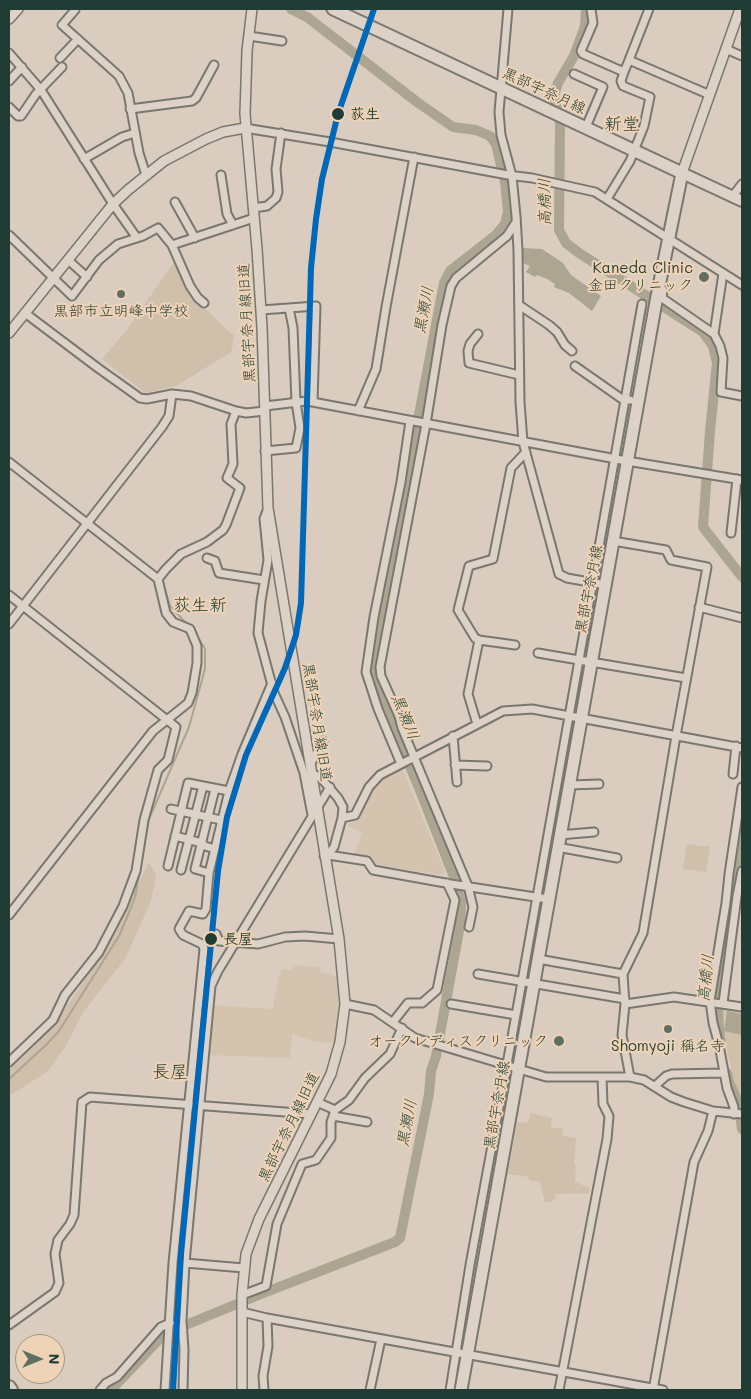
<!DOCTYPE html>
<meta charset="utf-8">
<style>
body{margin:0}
#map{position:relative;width:751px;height:1399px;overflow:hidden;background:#daccbe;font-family:Mali,sans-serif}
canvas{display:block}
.frame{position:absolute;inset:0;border:10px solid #1f3d34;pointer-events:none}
.north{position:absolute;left:15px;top:1334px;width:50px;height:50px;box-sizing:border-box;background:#efd3b6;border:1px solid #9c9782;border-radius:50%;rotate:90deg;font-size:14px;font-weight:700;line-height:20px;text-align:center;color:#1f3d34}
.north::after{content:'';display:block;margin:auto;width:18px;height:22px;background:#606f64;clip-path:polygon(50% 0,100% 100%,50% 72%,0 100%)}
</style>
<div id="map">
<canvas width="751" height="1399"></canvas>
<div class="frame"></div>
<div class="north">N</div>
</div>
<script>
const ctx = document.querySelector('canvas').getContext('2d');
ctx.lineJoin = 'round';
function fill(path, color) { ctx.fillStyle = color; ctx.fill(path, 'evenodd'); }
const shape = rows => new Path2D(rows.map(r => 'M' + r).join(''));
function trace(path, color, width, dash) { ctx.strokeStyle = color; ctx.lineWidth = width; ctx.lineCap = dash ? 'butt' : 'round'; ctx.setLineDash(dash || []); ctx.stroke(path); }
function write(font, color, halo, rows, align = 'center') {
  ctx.font = font + ' Mali,"Klee One",sans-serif'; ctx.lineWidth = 4; ctx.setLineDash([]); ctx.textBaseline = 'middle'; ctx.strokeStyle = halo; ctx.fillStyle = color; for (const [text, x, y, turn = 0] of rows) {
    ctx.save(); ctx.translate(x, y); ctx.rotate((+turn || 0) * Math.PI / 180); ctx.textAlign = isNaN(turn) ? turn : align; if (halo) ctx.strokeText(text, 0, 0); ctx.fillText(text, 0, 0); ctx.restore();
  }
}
fill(shape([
 [402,768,445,872,440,875,373,864,369,858,353,857,362,833,347,825,357,819,373,786,383,778],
 [296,965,319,967,320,972,340,978,341,1000,337,1043,315,1042,292,1034,290,1058,208,1055,213,1005,273,1009,278,980,282,969,291,970],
 [721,1006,742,1009,742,1105,735,1086,722,1027]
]), '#d4c3ae');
fill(shape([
 [174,262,192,296,234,336,231,352,176,386,145,393,102,359,126,331],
 [687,844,701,846,710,846,706,872,683,869],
 [149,862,156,875,151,901,125,959,83,1012,67,1044,48,1071,9,1096,9,1068,27,1054,64,1011,112,939],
 [724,1031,742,1034,742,1094,735,1084],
 [531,1113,552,1118,551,1127,563,1129,563,1136,576,1138,574,1165,576,1165,575,1182,590,1188,589,1193,555,1194,555,1200,545,1203,540,1182,529,1180,529,1177,508,1174,517,1122,528,1123]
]), '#cfbfab');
fill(shape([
 [523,248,542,249,563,263,571,275,601,296,592,311,569,293,554,287,555,284,547,279,537,275,535,277,526,272,530,266,523,263],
 [727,1011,742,1014,742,1035,724,1031]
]), '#aca592');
trace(shape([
 [117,543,157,574],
 [162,579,170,606,189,626],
 [9,1079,46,1045,59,1031,119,936,130,910,135,897,149,819,189,727,202,680,205,668,205,649,193,629]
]), '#aca592', 2);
trace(shape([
 [586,9,585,26,574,56,558,83,554,95,560,123,559,230,566,243,579,253,703,332,713,346,717,363,710,431,703,527,742,577],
 [721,1044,719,1030,717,994,742,829],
 [727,1073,729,1082,738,1102,742,1129],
 [111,1390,164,1334,261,1294,395,1242,400,1238,429,1094,431,1071,436,1056,460,925,461,902,454,877,419,788,374,681,373,657,444,283,450,271,496,235,505,224,508,211,505,182,496,144,490,136,476,130,453,127,417,102,307,17,291,9]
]), '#aca592', 10);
const minor = shape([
 [74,9,75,10,62,25,119,76,128,93,139,153,146,175],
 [508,9,499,112,501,135,512,176,516,216,518,250,520,402,523,442,559,574,567,578,606,585],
 [591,9,593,23,581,51,583,54,624,72,629,60],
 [649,9,629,60,710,95],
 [249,36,282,41],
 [726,49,742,56],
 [9,53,41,90,113,204,137,238],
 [60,58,78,39],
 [574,74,603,87,586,127],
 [9,81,22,67],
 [9,107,18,116,21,116,36,94,62,67],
 [130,109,192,101,196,98,214,65],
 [245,128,330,142,508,175,532,178,595,192,742,285],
 [84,159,122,137,135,133],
 [221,175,227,214,233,225],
 [732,197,742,184],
 [607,199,630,161,644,126,650,97,623,86,621,81,624,72],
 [175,202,195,238],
 [253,208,267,206,276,198,278,192,276,169,281,133],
 [9,235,72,296,99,260,118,244,143,236,158,228,172,245,254,218],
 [172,245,190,286,198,298,204,303],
 [68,260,87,277],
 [723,273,714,334,720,346,723,358,721,392,742,396],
 [663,290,662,298,714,334],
 [519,305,549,325,557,332,565,345,572,351],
 [261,310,316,306,313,402],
 [25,313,98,368,140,398,147,399,172,394],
 [478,334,470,344,468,351,469,363,519,375],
 [575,366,622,399,630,400],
 [265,406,307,401,627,461,742,480],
 [358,411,376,369,386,307,414,157],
 [265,451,296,448,300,428,296,402,293,328,289,308],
 [9,462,158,579,166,613,173,622,190,629,197,646,197,663,192,693,188,703,153,731,9,915],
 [268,508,264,519,268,560,261,601,258,633,274,693,285,717,304,773,312,815],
 [731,533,737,479],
 [613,541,666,550,671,560,707,567,676,736,643,933,623,974,625,1004,622,1035,630,1077],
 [207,558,215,561,219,573,264,580],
 [158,579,166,569,181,554,207,542,223,530,226,525,240,488,227,478,233,464,231,424,236,411],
 [9,595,176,727,168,760,158,770,144,820,136,871,123,906,99,952,65,995,53,1020,9,1062],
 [699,607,742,618],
 [9,624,162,427,169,416,172,394,191,396,236,411,246,413,265,411],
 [515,645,479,640,475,638,458,610,469,566,493,559,511,468,526,452],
 [538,653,579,660,642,304],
 [477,724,468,694,479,640],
 [453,736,457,782],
 [401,764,378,709,366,672,374,617,401,482,410,421],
 [310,765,323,741],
 [455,765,487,766],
 [311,773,321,778,338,798,343,807,342,818],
 [733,774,736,746],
 [569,785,599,784],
 [171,809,221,820],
 [559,835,594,832],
 [175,836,202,843,205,846,215,849],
 [557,847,617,858],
 [328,855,367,861,373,870,451,884,548,899],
 [324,856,328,855,334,847,342,818,355,815,369,787,380,775,503,711,532,709,742,748],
 [168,866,188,783,229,791],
 [181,870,203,786],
 [209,873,195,869,215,789],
 [469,927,473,907,468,886,402,728,399,716,381,676,380,667,426,424,442,325,451,286,456,278,507,236,516,222],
 [216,934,219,941,258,944,285,937,305,936,339,939],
 [538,959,623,974],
 [478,974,625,999],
 [723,1003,737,896,742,871],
 [345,1004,374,1010,415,1038,519,1069,546,1077,630,1077,644,1080,671,1097,684,1102,713,1111,742,1114],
 [451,1004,516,1015,579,660,686,678],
 [625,1004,674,997,742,1007],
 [393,1022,408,1003,422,1003,437,990,455,900,447,883],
 [655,1086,666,1076,672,1074,724,1073],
 [335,1110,349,1100,365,1078,390,1054,402,1028],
 [734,1114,734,1107,727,1088,719,1045,713,1023,710,1001,726,903,729,874,742,787],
 [333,1116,367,1122],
 [185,1263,244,1268],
 [242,1295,266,1286,277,1224,302,1164,316,1160,331,1138,331,1122,335,1110,317,1102],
 [242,1312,267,1318,663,1390],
 [9,1325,55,1292,59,1283,55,1254,58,1240,70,1224,74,1215,82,1102,90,1097,311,1114],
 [100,1390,106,1383,117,1377,161,1327,170,1323],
 [165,1390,173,1263,204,949,202,944,183,935,179,929,189,911,203,914,206,909,209,873,229,791,242,754,272,683],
 [183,1390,184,1349,182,1321,185,1263,211,986,218,971,330,787],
 [264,1390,263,1376,268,1346,267,1318],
 [370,1390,381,1339],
 [450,1390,470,1265,516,1015],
 [559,1390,607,1139,609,1116,603,1104,602,1077],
 [653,1390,694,1162,708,1131,713,1111]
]);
const tertiary = shape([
 [9,19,18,9],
 [682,173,740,9],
 [9,333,113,204,128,190,164,161,206,139,223,132,245,128],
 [242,1390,242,1295,246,1254,259,1219,331,1074,340,1042,345,1004,339,939,268,508,262,327,257,249,245,114,247,51,252,9]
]);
const secondary = shape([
 [682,173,742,201]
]);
const primary = shape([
 [333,9,682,173,657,296,461,1390]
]);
const motorway = shape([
 [9,1387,11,1390]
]);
trace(minor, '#797870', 11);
trace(tertiary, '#797870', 12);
trace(secondary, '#797870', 14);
trace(primary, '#797870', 15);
trace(motorway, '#797870', 16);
trace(minor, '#dcd2c7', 7);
trace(tertiary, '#dcd2c7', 9);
trace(secondary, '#dcd2c7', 10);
trace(primary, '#dcd2c7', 11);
trace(motorway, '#dcd2c7', 12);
trace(shape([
 [173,1390,181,1254,218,871,227,817,246,755,285,668,296,635,301,603,311,268,316,219,322,179,338,114,374,9]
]), '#0068b9', 6);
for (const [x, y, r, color] of [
 [338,114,7,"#1f3d34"],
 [704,277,6,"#606f64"],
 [121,294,5,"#606f64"],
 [211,939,7,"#1f3d34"],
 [668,1029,5,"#606f64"],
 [559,1041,6,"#606f64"]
]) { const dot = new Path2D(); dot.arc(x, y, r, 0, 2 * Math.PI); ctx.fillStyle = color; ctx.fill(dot); trace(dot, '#efd3b6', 2); }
write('15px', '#1f3d34', '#efd3b6', [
 ["黒部宇奈月線",544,91,25],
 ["黒部宇奈月線旧道",247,323,-93],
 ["黒部宇奈月線",589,589,-79],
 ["黒部宇奈月線旧道",317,722,81],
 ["黒部宇奈月線",497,1105,-80],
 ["黒部宇奈月線旧道",289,1127,-64]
]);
write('bold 15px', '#1f3d34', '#efd3b6', [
 ["荻生",350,114],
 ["長屋",223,939]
], 'left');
write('15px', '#1f3d34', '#efd3b6', [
 ["Kaneda Clinic",693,268],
 ["金田クリニック",693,285],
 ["黒部市立明峰中学校",121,311,"center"],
 ["オークレディスクリニック",548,1041],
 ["Shomyoji 稱名寺",668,1046,"center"]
], 'right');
write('italic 16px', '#314a3f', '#efd3b6', [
 ["高橋川",545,202,-91],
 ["黒瀬川",424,310,-79],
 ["黒瀬川",405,717,68],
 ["高橋川",706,978,-84],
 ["黒瀬川",407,1123,-79]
]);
write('18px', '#1f3d34', '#efd3b6', [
 ["新堂",622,124],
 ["荻生新",200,605],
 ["長屋",170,1072]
]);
</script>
